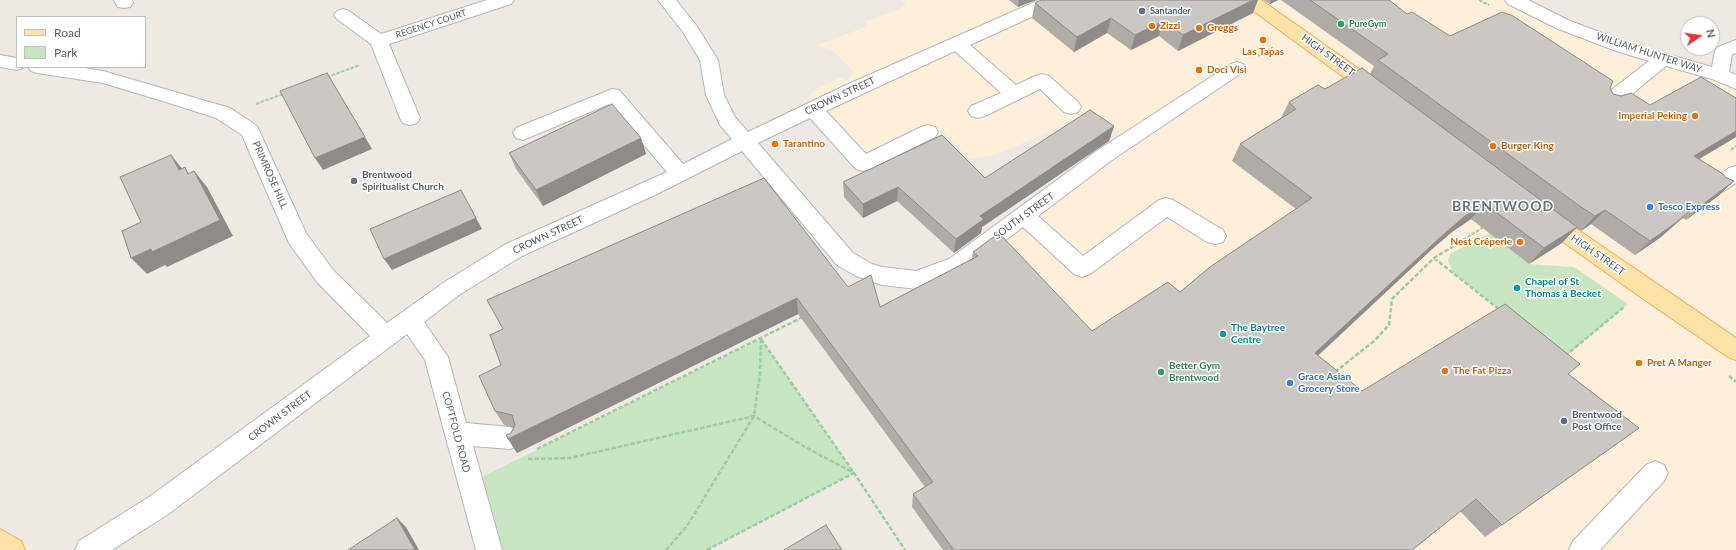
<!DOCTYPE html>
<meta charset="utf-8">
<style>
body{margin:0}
#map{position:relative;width:1736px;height:550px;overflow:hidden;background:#eeeae3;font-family:Lato,sans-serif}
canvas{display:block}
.legend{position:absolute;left:16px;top:16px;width:130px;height:52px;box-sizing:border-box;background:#fff;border:1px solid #bdbfc1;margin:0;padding:5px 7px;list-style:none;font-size:12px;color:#5b6064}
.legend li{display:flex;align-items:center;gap:8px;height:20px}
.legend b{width:20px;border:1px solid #bdbfc1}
.north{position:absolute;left:1680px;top:16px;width:40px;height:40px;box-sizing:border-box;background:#fff;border:1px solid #bdbfc1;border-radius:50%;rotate:77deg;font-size:11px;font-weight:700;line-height:16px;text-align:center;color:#5b6064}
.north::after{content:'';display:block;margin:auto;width:14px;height:18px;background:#e7303f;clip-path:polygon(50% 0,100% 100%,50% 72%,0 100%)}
</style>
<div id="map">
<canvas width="1736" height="550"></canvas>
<ul class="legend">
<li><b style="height:5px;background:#fee3a8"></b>Road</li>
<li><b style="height:11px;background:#c6e5c0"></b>Park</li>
</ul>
<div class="north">N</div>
</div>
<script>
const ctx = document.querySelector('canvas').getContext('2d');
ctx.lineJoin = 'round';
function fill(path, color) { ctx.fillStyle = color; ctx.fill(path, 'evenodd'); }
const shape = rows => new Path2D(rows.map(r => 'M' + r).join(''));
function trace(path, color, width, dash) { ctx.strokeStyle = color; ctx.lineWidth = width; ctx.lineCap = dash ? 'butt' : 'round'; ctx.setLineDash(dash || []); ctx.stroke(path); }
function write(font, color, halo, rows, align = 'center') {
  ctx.font = font + ' Lato,sans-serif'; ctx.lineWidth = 3; ctx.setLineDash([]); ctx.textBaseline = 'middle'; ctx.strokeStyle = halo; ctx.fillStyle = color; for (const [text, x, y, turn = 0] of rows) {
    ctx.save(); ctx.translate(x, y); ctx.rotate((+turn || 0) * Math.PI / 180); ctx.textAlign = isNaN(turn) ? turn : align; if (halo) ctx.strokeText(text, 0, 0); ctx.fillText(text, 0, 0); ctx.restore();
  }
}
fill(shape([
 [902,0,1524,0,1558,18,1736,83,1736,550,1127,550,903,285,1025,216,1129,139,1095,113,994,155,969,159,939,128,863,164,813,119,810,93,841,77,847,81,854,72,834,52,818,45,868,26,865,22,906,6]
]), '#fdefd9');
fill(shape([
 [1511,222,1490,234,1529,264,1574,267,1628,304,1562,359,1453,272,1448,261,1450,254],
 [761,339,854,473,707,550,492,550,470,483]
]), '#c6e5c0');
const minor = shape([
 [114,0,132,0,133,3,130,7,124,8,118,7,114,0],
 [487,0,514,0,511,4,389,44,420,118,417,123,410,125,403,123,400,118,371,44,337,19,334,15,337,11,343,9,349,11,381,34,487,0],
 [658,0,676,0,696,25,718,60,724,95,735,117,748,132,844,86,1039,0,1063,0,1060,4,970,45,1016,85,1035,76,1042,74,1049,76,1078,102,1081,107,1078,112,1071,114,1064,112,1040,89,985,116,978,118,971,116,968,111,971,106,1001,93,955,51,826,111,866,154,921,127,928,125,935,127,938,132,935,137,870,169,863,171,856,169,810,118,758,143,853,253,872,264,882,267,916,271,949,259,1098,150,1231,64,1237,62,1243,64,1246,68,1243,72,1112,160,1038,216,1083,256,1159,200,1166,198,1173,200,1223,230,1226,236,1223,242,1215,244,1207,242,1167,217,1090,274,1082,277,1074,274,1023,227,965,271,917,289,882,285,856,276,837,265,742,151,657,194,522,256,459,295,424,322,448,357,466,423,510,427,519,430,522,438,519,446,510,449,473,446,502,550,476,550,425,360,407,334,167,515,112,550,75,550,79,541,149,497,370,336,317,282,289,243,242,135,216,118,166,102,103,83,37,73,31,71,28,67,78,67,103,71,230,108,257,126,306,233,333,270,387,323,443,283,506,244,667,172,609,104,523,140,516,138,513,133,516,128,612,89,619,90,683,164,732,139,720,125,706,95,700,60,683,32,658,0],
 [1505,0,1528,0,1568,20,1628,43,1712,67,1715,51,1718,47,1736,40,1736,53,1732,54,1729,72,1736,75,1736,89,1712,79,1666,66,1615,108,1608,110,1601,108,1599,103,1601,98,1649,61,1616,51,1556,28,1508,4,1505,0],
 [0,55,17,58,17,67,24,67,17,70,0,67,0,55],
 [1736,166,1736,183,1724,191,1717,194,1710,191,1707,186,1710,181,1729,168,1736,166],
 [1655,461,1664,465,1668,473,1664,481,1600,550,1569,550,1573,541,1646,465,1655,461]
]);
const major = shape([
 [1241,0,1261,0,1382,85,1384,90,1382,95,1375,96,1368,95,1244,4,1241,0],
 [1545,210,1552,212,1736,338,1736,360,1728,357,1639,296,1538,224,1535,218,1538,212,1545,210],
 [0,529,21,541,25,550,0,550,0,529]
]);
trace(minor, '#b4b7ba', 2);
trace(major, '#f0ae5b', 2);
trace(shape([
 [1479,0,1489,5],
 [1258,56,1273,47],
 [327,77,360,65],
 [256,104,283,94],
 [1731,150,1736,146],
 [1455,245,1485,226]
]), '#9dcda3', 2, [3.5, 1.5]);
trace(shape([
 [1434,258,1500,310],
 [761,339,854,473,905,550],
 [1565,356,1624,307],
 [1335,372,1374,341,1389,325,1392,299,1434,258,1457,244],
 [1729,376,1736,382],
 [537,449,803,317],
 [528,459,570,458,754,416,805,447,854,473],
 [666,550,687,526,754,416,760,373,761,339],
 [707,550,854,473]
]), '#9dcda3', 2.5, [4.5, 2]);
fill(minor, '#fff');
fill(major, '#fee3a8');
fill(shape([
 [1009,0,1036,0,1018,7],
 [1263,0,1278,0,1270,4],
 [1281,0,1389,0,1407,14,1450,36,1610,88,1613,94,1650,105,1736,98,1736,137,1699,159,1725,177,1734,181,1718,196,1686,220,1683,218,1661,237,1635,255,1591,224,1581,231,1576,228,1562,243,1529,264,1471,219,1452,232,1431,250,1318,356,1362,391,1580,364,1568,374,1639,428,1485,537,1460,511,1412,550,943,550,912,507,913,494,925,487,798,314,517,453,508,439,513,428,504,425,495,411,501,365,490,335,848,287,880,307,972,259,973,252,1092,331,1180,292,1296,209,1232,161,1240,144,1281,118,1289,102,1325,89,1370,74,1374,66],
 [1035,3,1253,13,1178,51,1159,36,1131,50,1107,33,1074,52,1032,18],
 [1114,126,1109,141,982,227,981,233,954,253,897,201,863,218,844,197,843,182,985,178],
 [641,138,646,154,543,206,516,169,509,153]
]), '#afaba7');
fill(shape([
 [1019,0,1036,0,1018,7],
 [1253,0,1258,0,1253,13,1178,51,1183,35],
 [1271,0,1278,0,1270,4],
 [1111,18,1107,33,1074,52,1077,37],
 [1163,21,1159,36,1131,50,1135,35],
 [327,73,372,149,323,170,315,158],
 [1114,126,1109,141,982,227,981,233,954,253,956,239,980,216],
 [1736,131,1736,137,1679,171,1694,156],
 [641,138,646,154,543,206,536,190],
 [171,155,184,171,179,170],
 [194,171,207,187,233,236,167,267,165,265,147,274,131,258,151,249],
 [1734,181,1718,196,1686,220,1702,205],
 [898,187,897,201,863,218,863,204],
 [1484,203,1471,219,1452,232,1431,250,1304,368,1315,353,1444,234,1465,216],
 [1698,203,1661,237,1635,255,1650,241],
 [1605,210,1591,224,1581,231,1595,216],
 [476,218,482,229,392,270,384,259],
 [1577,227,1562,243,1529,264,1544,248],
 [797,298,798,314,517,453,508,439],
 [397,518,406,527,419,550,415,550]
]), '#8e8b88');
const building = shape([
 [1041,0,1253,0,1183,35,1163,21,1135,35,1111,18,1077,37,1035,3,1041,0],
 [1310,0,1389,0,1407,14,1412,12,1450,36,1502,12,1513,16,1613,81,1610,88,1613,94,1621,96,1631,93,1650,105,1701,77,1736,98,1736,131,1694,156,1723,174,1725,177,1734,181,1702,205,1698,203,1677,222,1650,241,1605,210,1595,216,1581,207,1378,60,1388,54,1310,0],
 [1362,68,1577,227,1544,248,1484,203,1465,216,1444,234,1315,353,1362,391,1505,304,1580,364,1568,374,1639,428,1502,525,1476,499,1412,550,954,550,913,494,933,482,797,298,508,439,506,435,511,433,515,425,512,415,495,411,479,376,501,365,490,335,503,329,487,300,764,178,848,287,871,275,880,307,978,256,973,252,999,233,1092,331,1168,282,1180,292,1210,267,1312,198,1240,144,1296,109,1289,102,1318,85,1325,89,1362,68],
 [327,73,365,137,315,158,280,91,327,73],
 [612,104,641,138,536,190,509,153,612,104],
 [1090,110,1114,126,980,216,984,219,956,239,898,187,863,204,843,182,942,135,985,178,1090,110],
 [171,155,179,170,185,167,188,174,194,171,220,220,152,252,151,249,131,258,122,231,141,222,120,177,171,155],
 [461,190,476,218,384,259,370,229,461,190],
 [397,518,415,550,348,550,397,518],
 [826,525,842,550,784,550,826,525]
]);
fill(building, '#cbc7c2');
trace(building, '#8e8b88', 1);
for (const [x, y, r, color] of [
 [1142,11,4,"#5c6f8a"],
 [1341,24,4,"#2e9e5b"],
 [1152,26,4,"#e8710a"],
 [1199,28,4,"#e8710a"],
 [1263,40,4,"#e8710a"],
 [1199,70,4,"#e8710a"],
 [1695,116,4,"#e8710a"],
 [775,144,4,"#e8710a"],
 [1493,146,4,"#e8710a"],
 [354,181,4,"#6b7280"],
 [1650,207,4,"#3f7fe0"],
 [1520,242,4,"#e8710a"],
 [1517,288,4,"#0f9aa8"],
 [1223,334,4,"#0f9aa8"],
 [1639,363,4,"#e8710a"],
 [1445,371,4,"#e8710a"],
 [1161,372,4,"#2e9e5b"],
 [1290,383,4,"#3f7fe0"],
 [1564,421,4,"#5c6f8a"]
]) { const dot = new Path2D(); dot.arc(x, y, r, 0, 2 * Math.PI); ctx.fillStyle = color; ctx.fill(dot); trace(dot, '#fff', 1.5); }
write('bold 9px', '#4e5e75', '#fff', [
 ["Santander",1150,11]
], 'left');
write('9px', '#5b6064', '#fff', [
 ["REGENCY COURT",431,24,-18]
]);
write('bold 9px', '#27864d', '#fff', [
 ["PureGym",1349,24]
], 'left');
write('bold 10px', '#c56008', '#fff', [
 ["Zizzi",1160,26],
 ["Greggs",1207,28],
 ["Las Tapas",1263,52,"center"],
 ["Doci Visi",1207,70],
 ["Imperial Peking",1687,116,"right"],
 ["Tarantino",783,144],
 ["Burger King",1501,146],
 ["Nest Crêperie",1512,242,"right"],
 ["Pret A Manger",1647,363],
 ["The Fat Pizza",1453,371]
], 'left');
write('10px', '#5b6064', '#fff', [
 ["WILLIAM HUNTER WAY",1649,53,18],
 ["HIGH STREET",1328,55,36],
 ["CROWN STREET",840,96,-25],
 ["PRIMROSE HILL",270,175,66],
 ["SOUTH STREET",1024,216,-36],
 ["CROWN STREET",548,235,-25],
 ["HIGH STREET",1598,255,35],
 ["CROWN STREET",280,416,-37],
 ["COPTFOLD ROAD",456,432,75]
]);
write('bold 10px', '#5b616d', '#fff', [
 ["Brentwood",362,175],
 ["Spiritualist Church",362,187]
], 'left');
write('bold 10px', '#366cbe', '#fff', [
 ["Tesco Express",1658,207],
 ["Grace Asian",1298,377],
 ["Grocery Store",1298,389]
], 'left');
write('bold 10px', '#0d838f', '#fff', [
 ["Chapel of St",1525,282],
 ["Thomas à Becket",1525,294],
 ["The Baytree",1231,328],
 ["Centre",1231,340]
], 'left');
write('bold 10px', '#27864d', '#fff', [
 ["Better Gym",1169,366],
 ["Brentwood",1169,378]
], 'left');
write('bold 10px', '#4e5e75', '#fff', [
 ["Brentwood",1572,415],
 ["Post Office",1572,427]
], 'left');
ctx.letterSpacing = '1px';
write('bold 14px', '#6c7376', '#fff', [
 ["BRENTWOOD",1503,206]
]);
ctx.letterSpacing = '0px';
</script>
